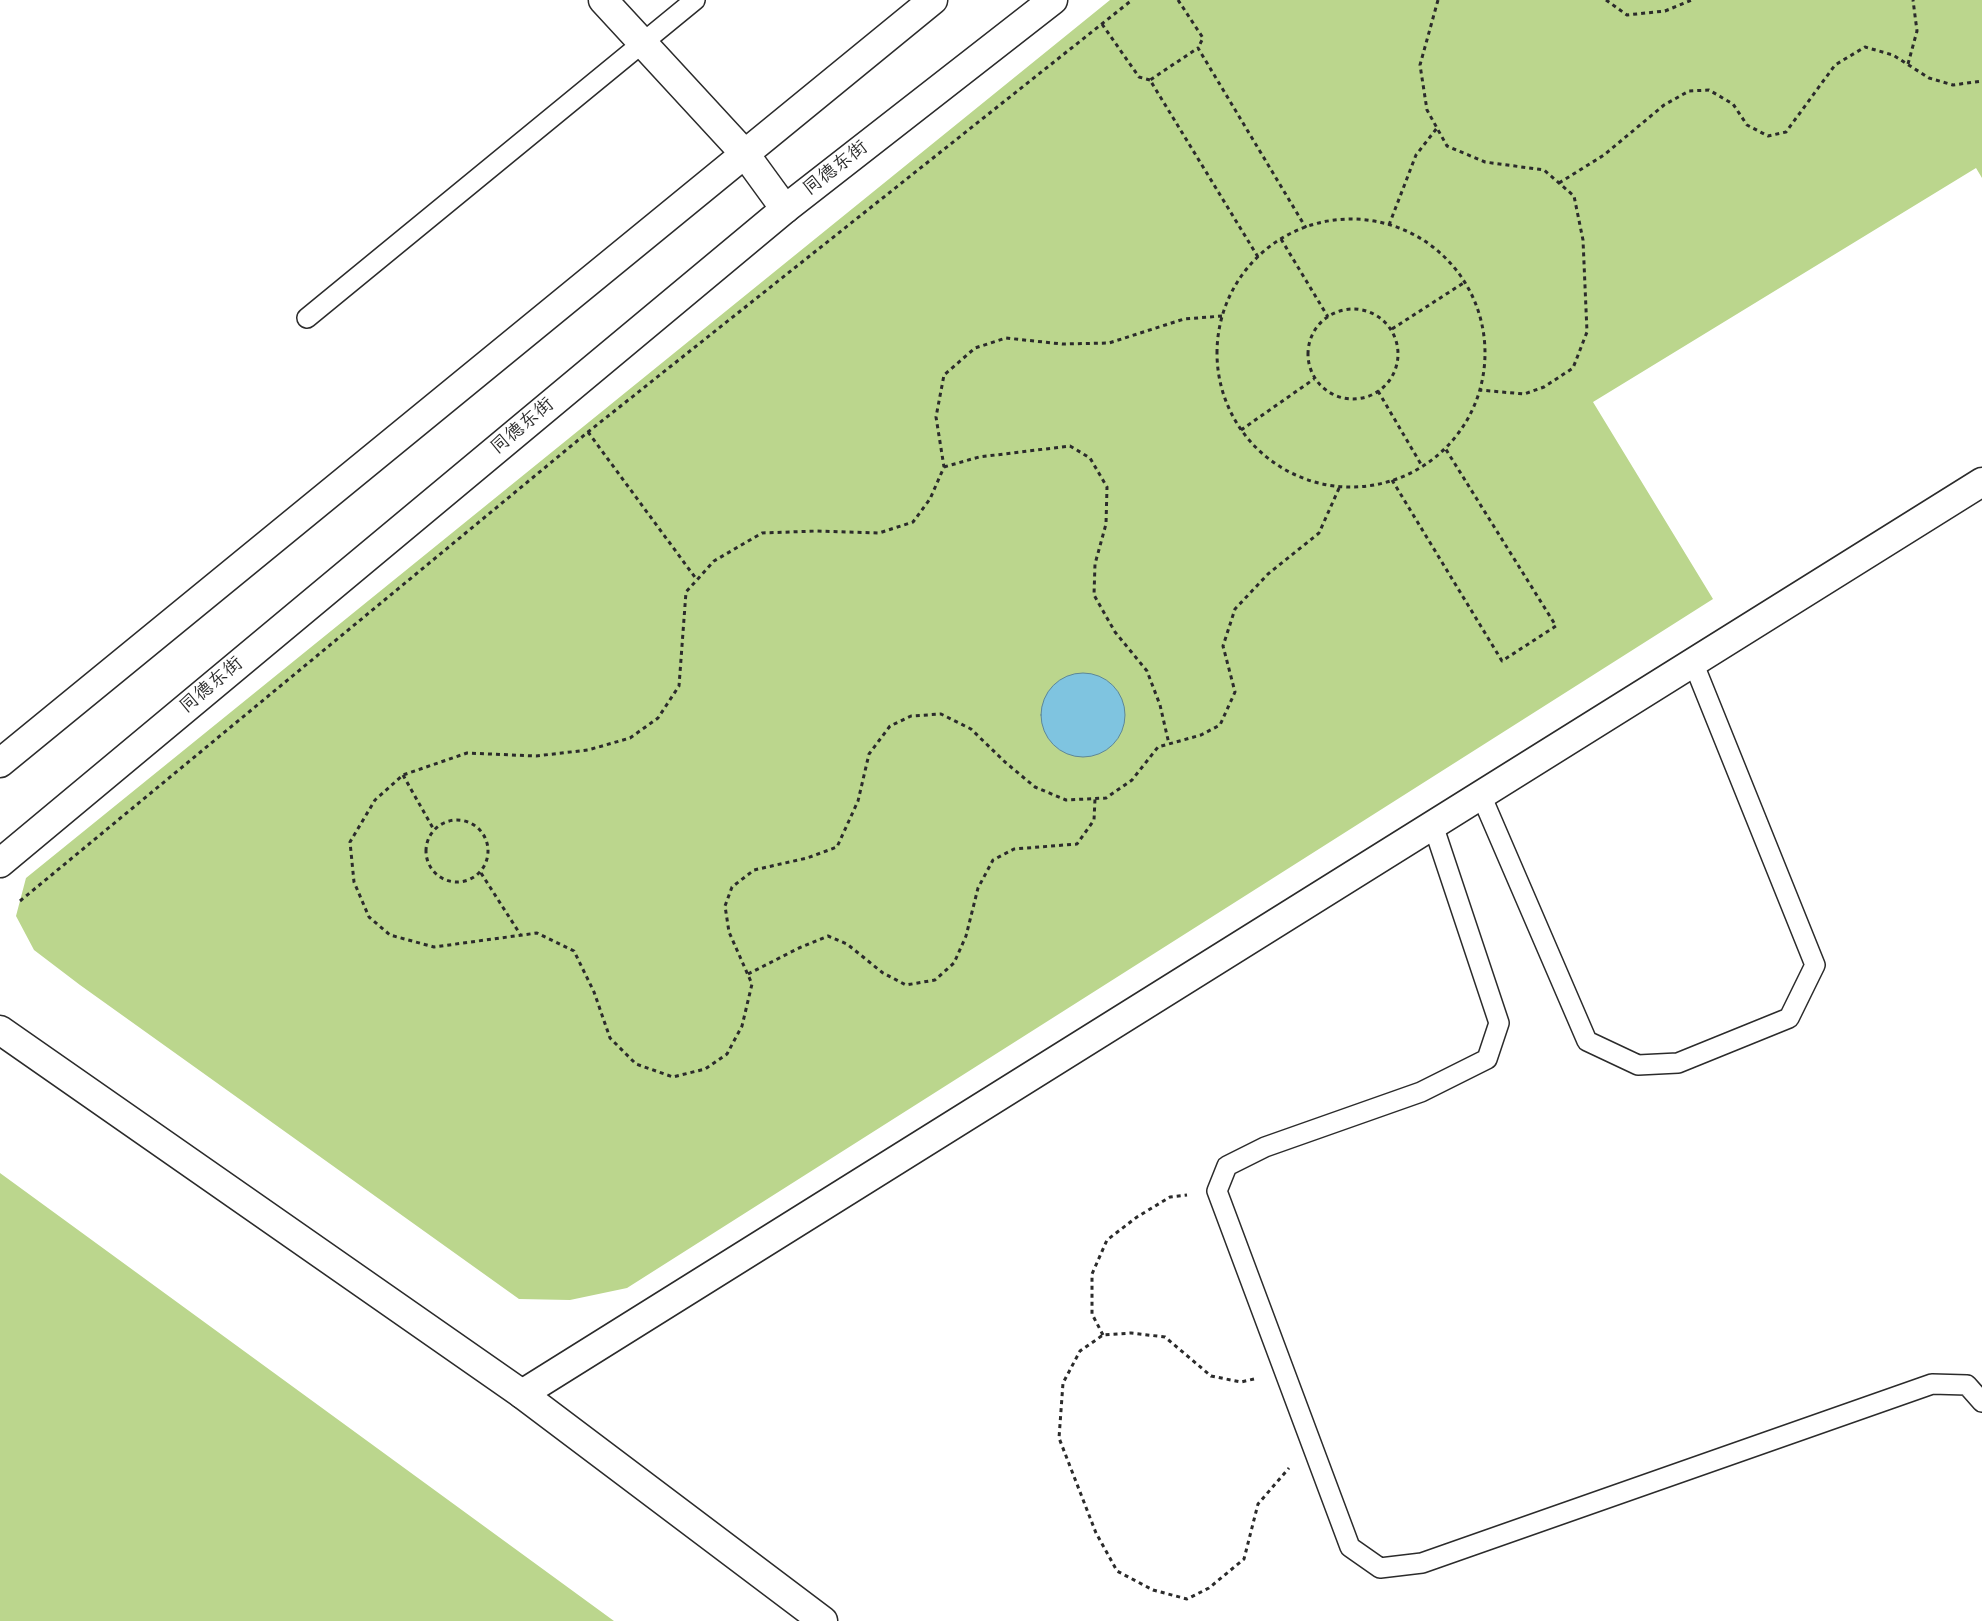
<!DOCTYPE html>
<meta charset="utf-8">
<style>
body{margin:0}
canvas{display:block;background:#fff}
</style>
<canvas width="1982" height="1621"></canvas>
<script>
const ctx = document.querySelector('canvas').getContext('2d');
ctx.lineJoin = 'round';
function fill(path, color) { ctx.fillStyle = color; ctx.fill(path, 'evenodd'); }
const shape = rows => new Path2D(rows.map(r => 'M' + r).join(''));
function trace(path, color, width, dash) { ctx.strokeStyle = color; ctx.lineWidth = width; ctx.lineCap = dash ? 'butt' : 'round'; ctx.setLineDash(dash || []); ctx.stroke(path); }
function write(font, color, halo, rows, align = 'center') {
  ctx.font = font + ' Mynerve,"LXGW WenKai TC",sans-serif'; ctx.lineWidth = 4; ctx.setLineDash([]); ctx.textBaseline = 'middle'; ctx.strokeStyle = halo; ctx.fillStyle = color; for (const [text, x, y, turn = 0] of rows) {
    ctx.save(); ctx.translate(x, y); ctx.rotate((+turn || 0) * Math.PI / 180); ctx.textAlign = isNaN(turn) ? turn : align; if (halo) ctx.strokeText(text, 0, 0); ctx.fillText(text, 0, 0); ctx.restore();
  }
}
fill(shape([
 [1110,0,1982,0,1982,178,1976,168,1593,402,1713,599,627,1288,570,1300,519,1299,80,985,34,950,16,916,26,878],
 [0,1173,614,1621,0,1621]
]), '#bbd68d');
const water = shape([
 '1041 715a42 42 0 1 1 84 0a42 42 0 1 1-84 0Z'
]);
fill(water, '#7fc4e0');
trace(water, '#5d8798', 1);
const service = shape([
 [307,318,695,0],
 [1481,795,1587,1041,1638,1065,1678,1063,1789,1018,1815,965,1693,662],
 [1433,825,1499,1023,1487,1059,1421,1092,1265,1147,1227,1166,1217,1191,1350,1547,1380,1568,1422,1563,1932,1384,1967,1385,1982,1402]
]);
const minor = shape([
 [603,0,745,154,785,209],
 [522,1394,1982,482]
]);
const secondary = shape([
 [0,763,933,0],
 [0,863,785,209,1053,0],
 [0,1030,522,1394,823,1621]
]);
trace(service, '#2b2b2b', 22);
trace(minor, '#2b2b2b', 31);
trace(secondary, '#2b2b2b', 31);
trace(shape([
 [1178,0,1203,38,1198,48],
 [1438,0,1420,65,1427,110,1447,146,1485,162,1544,170,1574,196,1583,240,1587,332,1573,368,1544,387,1524,394,1480,390],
 [1606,0,1627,15,1665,11,1692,0],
 [1102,24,1139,77,1150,80],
 [1908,64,1917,31,1913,0],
 [1559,183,1604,155,1664,105,1689,91,1709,90,1733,104,1747,125,1768,136,1786,132,1835,65,1865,47,1893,55,1929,78,1953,85,1982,81],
 '1217 353a134 134 0 1 1 268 0a134 134 0 1 1-268 0Z',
 [1389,225,1416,155,1437,128],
 [1281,239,1328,317],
 [1258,257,1150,80,1198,48,1306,228],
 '1308 354a45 45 0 1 1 90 0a45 45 0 1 1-90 0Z',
 [1222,316,1184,319,1109,343,1062,344,1006,338,975,348,944,375,936,417,944,467,930,499,913,522,879,533,817,531,762,533,714,561,686,592,679,686,658,718,630,738,588,750,536,756,467,753,403,775,375,800,350,842,354,882,369,917,390,935,434,947,537,933,574,951,594,992,610,1038,636,1064,673,1077,705,1069,727,1054,742,1026,752,984,729,932,725,906,732,887,754,870,807,858,837,847,858,801,869,754,890,726,911,716,941,714,971,729,1005,762,1035,787,1066,800,1106,798,1132,780,1158,747,1201,735,1220,725,1235,692,1223,646,1235,609,1268,574,1319,533,1340,486],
 [1392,329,1465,282],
 [1378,391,1422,466],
 [1241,430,1314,379],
 [588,432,697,580],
 [944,467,979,457,1070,446,1090,458,1107,487,1106,524,1095,564,1094,595,1115,632,1147,671,1160,705,1169,744],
 [1392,480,1502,661,1556,626,1445,448],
 [403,775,434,830],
 '426 851a31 31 0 1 1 62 0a31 31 0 1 1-62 0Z',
 [481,873,520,934],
 [20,901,588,432,1132,0],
 [748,974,799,948,828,936,847,944,883,973,906,985,935,980,954,963,966,936,978,888,993,860,1014,849,1077,844,1094,820,1095,799],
 [1103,1335,1092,1314,1092,1274,1107,1240,1137,1217,1170,1197,1187,1195],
 [1254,1379,1241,1382,1211,1376,1165,1337,1131,1333,1103,1335,1080,1351,1063,1383,1059,1438,1096,1533,1117,1571,1153,1590,1187,1599,1209,1588,1244,1559,1258,1504,1289,1468]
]), '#2b2b2b', 3, [4, 4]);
trace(service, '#fff', 19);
trace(minor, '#fff', 28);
trace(secondary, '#fff', 28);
write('19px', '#2b2b2b', '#fff', [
 ["同德东街",836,169,-38],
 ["同德东街",523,427,-40],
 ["同德东街",212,686,-40]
]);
</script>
